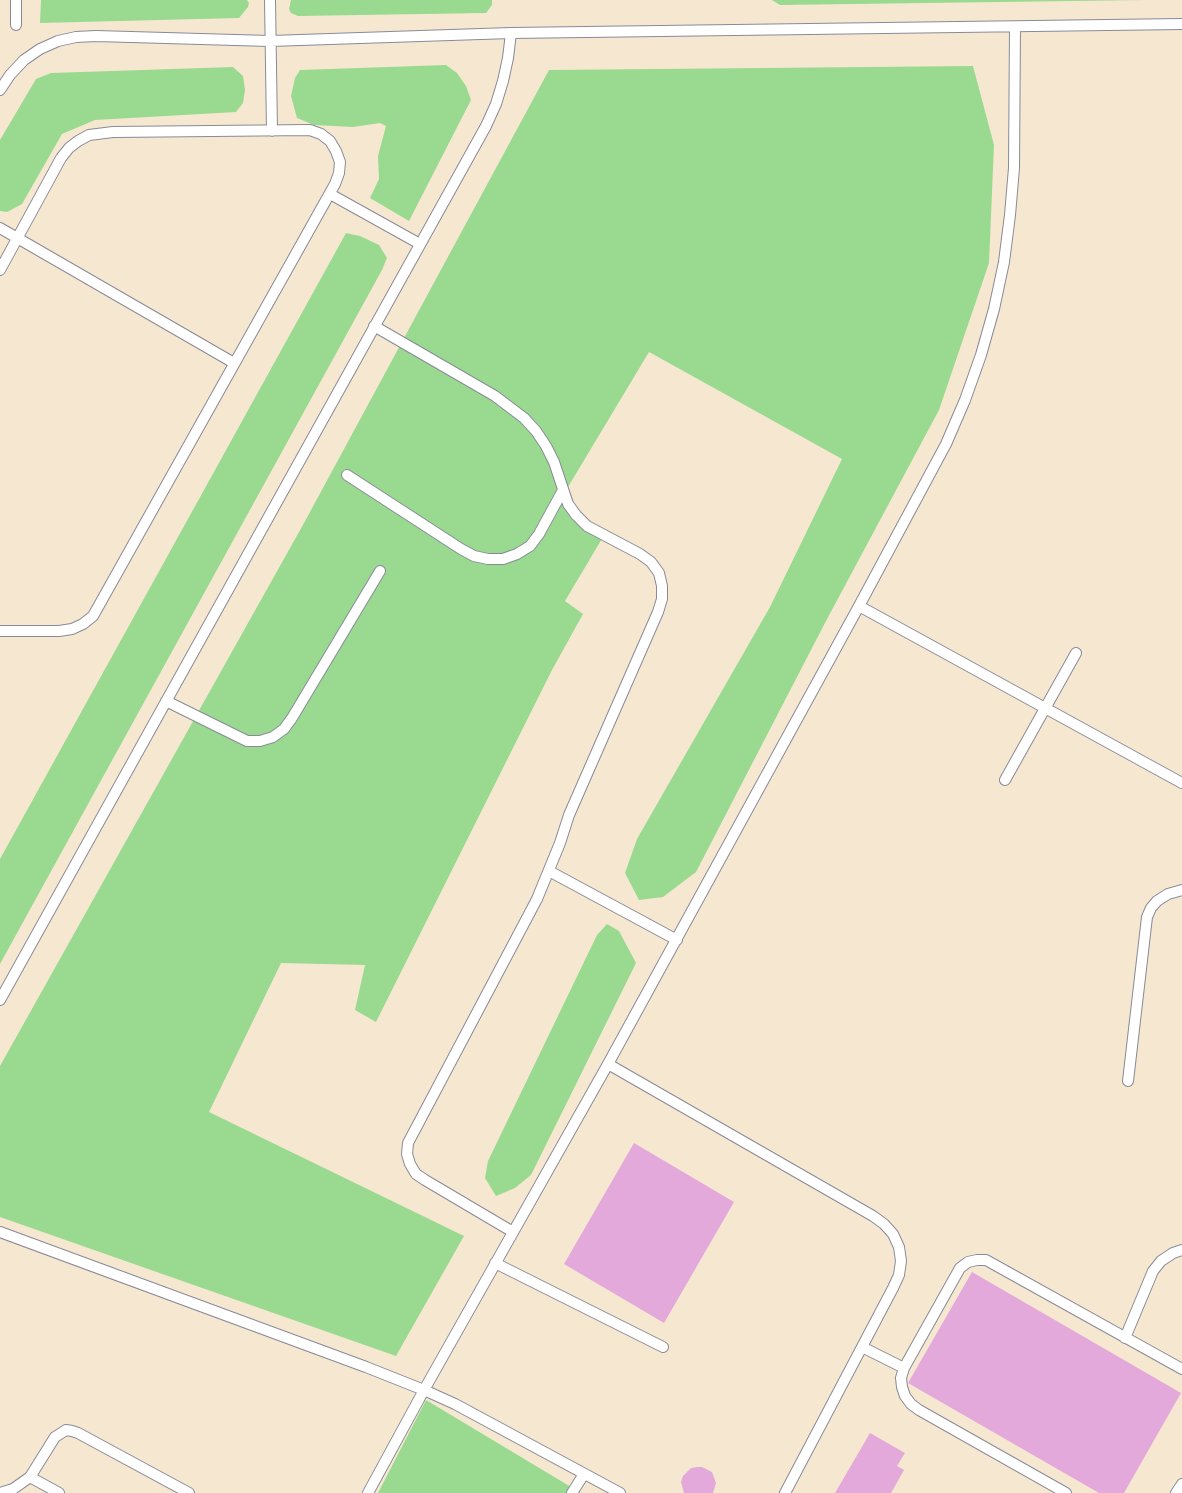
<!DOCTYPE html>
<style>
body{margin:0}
canvas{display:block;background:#f6e7d0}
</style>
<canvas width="1182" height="1493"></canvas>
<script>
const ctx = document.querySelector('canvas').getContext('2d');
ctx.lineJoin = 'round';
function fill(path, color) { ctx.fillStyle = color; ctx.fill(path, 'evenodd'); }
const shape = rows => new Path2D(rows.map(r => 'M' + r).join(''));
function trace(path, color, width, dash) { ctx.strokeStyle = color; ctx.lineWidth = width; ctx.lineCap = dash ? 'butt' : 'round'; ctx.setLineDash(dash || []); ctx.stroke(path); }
fill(shape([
 [41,0,247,0,249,3,248,7,239,18,40,23],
 [291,0,492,0,492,5,486,13,298,16,291,13,289,9],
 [772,0,1146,0,780,5],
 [446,65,457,73,466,86,471,100,409,221,370,198,379,179,378,156,386,126,380,123,353,127,314,125,297,118,291,96,295,78,300,70],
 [973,66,994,145,989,263,939,410,826,621,696,872,663,897,639,900,625,873,637,839,770,607,842,459,649,352,559,502,603,537,565,601,583,614,552,670,376,1022,355,1010,365,965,281,963,209,1112,464,1236,396,1356,0,1217,0,1066,304,523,549,70],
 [233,67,243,76,245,90,243,103,236,112,95,120,62,134,22,204,7,212,0,211,0,140,36,79,51,73],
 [346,233,360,236,379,245,387,258,382,270,0,964,0,859],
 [607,924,619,931,636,963,531,1175,515,1188,496,1196,485,1178,488,1161,597,935],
 [426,1400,581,1493,378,1493]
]), '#9ada90');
fill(shape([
 [634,1143,734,1202,664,1323,564,1264],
 [972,1272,1181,1393,1124,1493,1099,1493,908,1383],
 [870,1433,905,1453,897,1466,904,1470,891,1493,835,1493],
 [697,1467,702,1467,712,1472,716,1483,713,1493,684,1493,681,1482,683,1476,691,1468]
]), '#e4a9db');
const service = shape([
 [270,0,272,131],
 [16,25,16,0],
 [0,90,10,75,24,60,40,49,58,41,76,37,96,36,270,41,511,33,1182,24],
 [330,194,420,244],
 [0,228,234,363],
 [0,270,61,158,69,148,78,141,89,135,113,132,310,130,321,134,330,141,336,151,340,162,339,173,335,184,93,616,83,624,72,629,59,631,0,631],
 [374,326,495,396,524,418,536,431,546,446,554,462,568,504,576,515,587,526,640,554,651,562,659,573,662,586,662,599,658,612,569,815,560,843,537,899,408,1143,407,1154,410,1164,416,1174,425,1180,513,1232],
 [347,475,461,549,474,556,488,559,503,559,517,554,530,546,539,534,563,490],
 [859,606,1182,783],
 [166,701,247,741,260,741,273,737,284,729,292,718,380,571],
 [1005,780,1076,653],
 [549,871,677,940],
 [0,1000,486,126,496,104,503,81,508,58,511,33],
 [608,1064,873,1216,884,1224,893,1234,899,1247,901,1261,899,1275,893,1288,785,1493],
 [1128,1081,1147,917,1151,908,1157,901,1168,894,1182,890],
 [0,1232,366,1367,424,1390,455,1404,620,1493],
 [495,1263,663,1347],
 [1125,1338,1153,1271,1161,1261,1173,1253,1182,1250],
 [862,1347,904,1368],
 [30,1477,59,1493],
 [0,1493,13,1489,30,1477,55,1437,66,1430,72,1431,78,1433,189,1493],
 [368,1493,424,1390,608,1064,859,606,946,444,965,400,981,355,994,309,1004,262,1010,215,1014,168,1015,27],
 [572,1493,584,1474],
 [1066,1493,919,1410,911,1404,905,1396,902,1387,901,1378,904,1368,960,1268,968,1262,977,1260,986,1260,1182,1369],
 [1176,1493,1182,1484]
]);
trace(service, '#888b97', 12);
trace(service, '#fff', 10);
</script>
